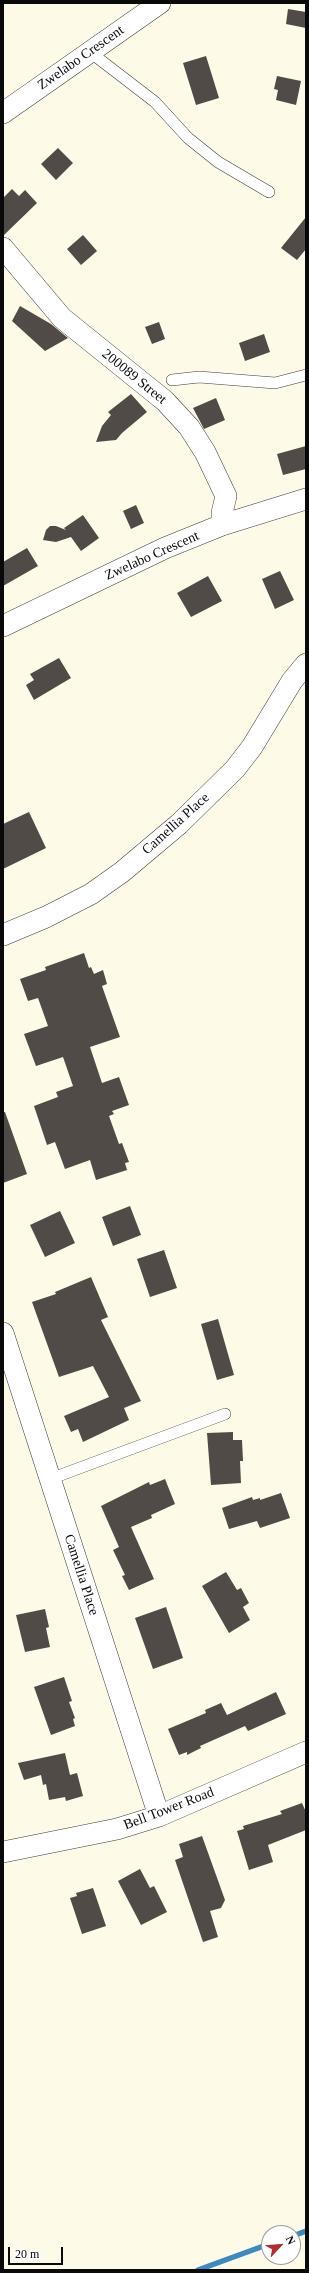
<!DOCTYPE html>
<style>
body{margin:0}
#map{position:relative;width:309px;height:2273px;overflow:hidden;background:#fdfae8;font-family:Georgia,serif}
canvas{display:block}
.frame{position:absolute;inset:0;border:4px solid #090909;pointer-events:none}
.north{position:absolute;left:261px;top:2225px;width:40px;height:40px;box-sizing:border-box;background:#fff;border:1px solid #9d9d9d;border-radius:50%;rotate:64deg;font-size:11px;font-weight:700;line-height:16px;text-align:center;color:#090909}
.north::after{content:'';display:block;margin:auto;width:14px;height:18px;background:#ac2f31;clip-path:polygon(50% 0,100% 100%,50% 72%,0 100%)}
.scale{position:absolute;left:8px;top:2247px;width:55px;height:18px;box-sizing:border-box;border:2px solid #090909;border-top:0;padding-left:5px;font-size:12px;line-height:14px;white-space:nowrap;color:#090909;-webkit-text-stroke:3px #fff;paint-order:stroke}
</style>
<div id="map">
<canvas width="309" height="2273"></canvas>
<div class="frame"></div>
<div class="north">N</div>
<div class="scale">20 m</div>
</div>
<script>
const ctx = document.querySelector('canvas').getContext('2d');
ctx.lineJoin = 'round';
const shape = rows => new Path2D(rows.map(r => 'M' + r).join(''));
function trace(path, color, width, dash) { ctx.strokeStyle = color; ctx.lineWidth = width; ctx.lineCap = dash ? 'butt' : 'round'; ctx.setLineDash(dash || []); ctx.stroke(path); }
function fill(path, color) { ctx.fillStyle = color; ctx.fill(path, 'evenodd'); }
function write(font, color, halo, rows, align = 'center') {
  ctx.font = font + ' Georgia,serif'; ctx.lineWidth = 4; ctx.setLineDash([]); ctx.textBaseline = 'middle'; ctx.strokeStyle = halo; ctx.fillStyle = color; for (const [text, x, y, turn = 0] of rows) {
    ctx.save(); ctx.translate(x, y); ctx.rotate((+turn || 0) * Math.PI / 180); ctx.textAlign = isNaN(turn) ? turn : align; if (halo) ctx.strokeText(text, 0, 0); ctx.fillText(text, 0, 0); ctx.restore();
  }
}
trace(shape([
 [293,2236,306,2231],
 [198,2270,269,2244]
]), '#3f88c0', 5.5);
fill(shape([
 [288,9,306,12,306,28,286,24],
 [206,56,219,98,196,105,183,63],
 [277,76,301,81,296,105,276,100,278,90,274,89],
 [58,148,73,163,56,180,41,164],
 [12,189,19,196,25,190,37,203,3,236,3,198],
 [306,217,306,249,297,260,281,248],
 [83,235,97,251,81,265,67,249],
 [20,306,51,324,68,338,45,351,12,321],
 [159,322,165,339,152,344,145,327],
 [264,334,270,352,245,361,239,343],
 [131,394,147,412,122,433,116,440,96,442,102,426,111,415,108,412],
 [216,398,225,420,204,429,193,408],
 [306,446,306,469,283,475,277,454],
 [136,505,144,523,131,529,123,511],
 [83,515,99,538,81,551,71,537,56,542,43,540,46,530,50,526,56,526,66,530,64,528],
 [27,548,38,566,3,586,3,562],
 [280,571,294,600,275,609,262,579],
 [208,576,222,601,191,617,177,593],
 [59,658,71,678,34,700,26,685,34,680,30,674],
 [29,812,46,848,3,869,3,824],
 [84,953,89,968,91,967,94,974,103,970,107,984,102,986,120,1037,90,1047,102,1083,119,1077,129,1105,112,1111,114,1114,109,1116,119,1144,122,1143,129,1162,125,1163,127,1170,96,1180,90,1160,65,1169,55,1142,47,1145,34,1106,58,1097,56,1092,73,1086,63,1057,36,1066,24,1034,48,1026,38,998,28,1001,20,979,46,970,45,967],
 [3,1112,5,1112,27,1174,3,1183],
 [130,1206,141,1235,113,1246,102,1217],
 [60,1211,75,1243,45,1257,30,1225],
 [164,1250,177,1288,150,1297,137,1259],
 [91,1277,108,1317,101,1320,141,1401,124,1408,129,1420,83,1442,78,1429,71,1432,64,1416,109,1397,93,1366,59,1377,32,1302,56,1294,55,1292],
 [218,1319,234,1375,217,1380,201,1324],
 [233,1432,233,1440,242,1440,243,1461,240,1461,241,1483,211,1485,207,1433],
 [165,1479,175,1504,151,1515,152,1518,131,1527,154,1579,129,1590,122,1576,125,1575,113,1550,119,1547,101,1506,149,1482,150,1485],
 [281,1493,290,1518,260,1528,257,1521,229,1529,222,1508,252,1497,253,1500,260,1498,260,1500],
 [226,1572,237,1590,241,1588,249,1603,243,1607,250,1620,229,1633,202,1586],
 [166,1607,183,1658,153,1669,135,1618],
 [45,1609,49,1627,46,1628,50,1647,25,1652,16,1615],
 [64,1677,72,1701,69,1702,75,1718,73,1719,75,1726,51,1735,34,1687],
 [276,1692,286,1714,248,1731,245,1726,200,1746,201,1748,187,1755,187,1752,179,1755,168,1729,206,1713,205,1710,221,1703,227,1715],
 [65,1753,70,1775,77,1773,83,1796,66,1801,65,1797,49,1800,46,1784,43,1785,41,1775,24,1780,18,1763],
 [302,1803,306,1812,306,1830,268,1845,273,1862,249,1870,237,1831,244,1829,243,1826,282,1814,280,1811],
 [202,1836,225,1900,221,1908,210,1911,218,1937,203,1942,175,1860,183,1857,179,1844],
 [140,1869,150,1888,154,1886,167,1912,141,1925,118,1881],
 [93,1888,106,1926,82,1934,70,1898,77,1896,76,1893]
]), '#514b47');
const service = shape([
 [90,52,155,102,188,138,218,162,269,192],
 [172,380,199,377,275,383,306,375],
 [50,1479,225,1414]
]);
const minor = shape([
 [3,113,160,3],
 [3,248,62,318,165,401,189,427,205,452,226,496,222,513,222,525],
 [3,626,165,548,222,525,306,499],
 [3,935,46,917,91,894,122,872,179,824,235,769,252,747,292,681,306,664],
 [3,1333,159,1816],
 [3,1852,117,1829,159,1816,306,1752]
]);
trace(service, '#3c3c3c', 12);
trace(minor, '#3c3c3c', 22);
trace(service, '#fff', 11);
trace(minor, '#fff', 21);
write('14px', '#090909', '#fff', [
 ["Zwelabo Crescent",81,58,-35],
 ["200089 Street",134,377,39],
 ["Zwelabo Crescent",152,556,-24],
 ["Camellia Place",176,824,-42],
 ["Camellia Place",81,1575,72],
 ["Bell Tower Road",169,1809,-21]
]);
</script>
